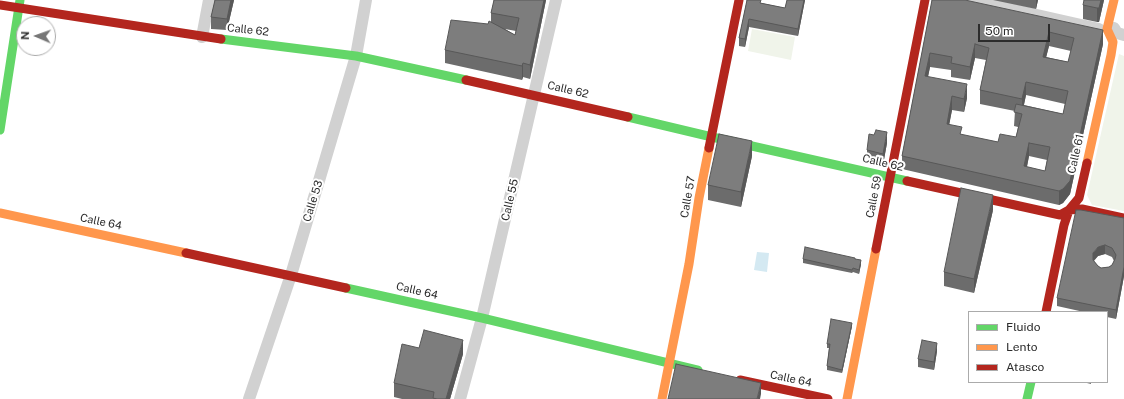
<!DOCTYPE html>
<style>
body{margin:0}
#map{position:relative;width:1124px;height:399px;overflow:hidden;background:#fff;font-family:"Public Sans",sans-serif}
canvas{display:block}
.legend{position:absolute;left:968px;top:311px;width:140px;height:72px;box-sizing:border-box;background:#fff;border:1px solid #ababab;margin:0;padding:5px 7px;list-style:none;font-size:12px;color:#2c2c2c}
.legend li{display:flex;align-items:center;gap:8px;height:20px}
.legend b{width:20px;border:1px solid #ababab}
.north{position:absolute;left:16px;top:16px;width:40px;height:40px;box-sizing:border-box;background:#fff;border:1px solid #ababab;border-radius:50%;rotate:272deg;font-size:11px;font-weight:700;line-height:16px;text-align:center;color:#2c2c2c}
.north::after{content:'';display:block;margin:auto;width:14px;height:18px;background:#767676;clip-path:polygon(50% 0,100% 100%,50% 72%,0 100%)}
.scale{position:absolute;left:978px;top:24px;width:72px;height:18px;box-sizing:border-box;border:2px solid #2c2c2c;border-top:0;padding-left:5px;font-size:12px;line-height:14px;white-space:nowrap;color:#2c2c2c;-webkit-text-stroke:3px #fff;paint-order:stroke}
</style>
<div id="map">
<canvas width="1124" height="399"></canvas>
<ul class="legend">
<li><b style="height:5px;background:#63d668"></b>Fluido</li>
<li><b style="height:5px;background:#ff974d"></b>Lento</li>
<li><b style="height:5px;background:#b3261e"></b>Atasco</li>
</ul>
<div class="north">N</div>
<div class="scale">50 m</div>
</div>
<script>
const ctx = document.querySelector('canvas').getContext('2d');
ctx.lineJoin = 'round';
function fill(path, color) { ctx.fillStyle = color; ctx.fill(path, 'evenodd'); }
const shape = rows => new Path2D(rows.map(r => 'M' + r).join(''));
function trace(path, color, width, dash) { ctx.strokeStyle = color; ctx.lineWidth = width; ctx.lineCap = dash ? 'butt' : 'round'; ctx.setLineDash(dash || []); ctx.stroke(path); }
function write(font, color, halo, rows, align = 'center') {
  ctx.font = font + ' "Public Sans",sans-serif'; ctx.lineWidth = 4; ctx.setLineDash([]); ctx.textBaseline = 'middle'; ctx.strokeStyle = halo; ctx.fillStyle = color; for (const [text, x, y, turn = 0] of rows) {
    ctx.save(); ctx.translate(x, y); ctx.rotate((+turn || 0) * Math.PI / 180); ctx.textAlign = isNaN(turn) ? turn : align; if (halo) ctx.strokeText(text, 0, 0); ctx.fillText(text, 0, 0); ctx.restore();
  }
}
fill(shape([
 [752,29,795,37,791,60,748,51],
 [1119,54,1124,56,1124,211,1092,205,1087,195]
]), '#f0f4ea');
fill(shape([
 [757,252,769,253,767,272,754,270]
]), '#d4e9f2');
trace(shape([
 [970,0,1099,29],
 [1114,28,1117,33,1124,35],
 [202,37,209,0],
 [249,399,291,275,356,56,366,0],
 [460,399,482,318,556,0]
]), '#d1d1d1', 12);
trace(shape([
 [221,39,356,56,466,80],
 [628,117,712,137,907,181],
 [0,130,20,0],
 [346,288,482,318,698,370],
 [1027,399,1031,382]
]), '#63d668', 9);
trace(shape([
 [1087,163,1111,55,1113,42,1107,29,1114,0],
 [0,213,186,253],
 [662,399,689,264,699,198,709,148],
 [847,399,876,249]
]), '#ff974d', 9);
trace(shape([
 [0,5,221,39],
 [466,80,628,117],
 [709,148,739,0],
 [907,181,1060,215,1069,210,1082,209,1124,218],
 [876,249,925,0],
 [186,253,346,288],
 [1046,312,1064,225,1069,210,1079,198,1087,163],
 [740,380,828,399]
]), '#b3261e', 9);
fill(shape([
 [215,0,234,0,227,30,211,29,211,17],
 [494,0,546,0,530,79,523,77,522,80,445,63,445,50,488,24,491,22,491,13],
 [505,29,516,31,515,35],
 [747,0,785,8,787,0,805,0,798,36,749,27,745,47,739,46,739,38],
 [932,0,1103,44,1070,194,1063,203,1059,205,902,169,902,156],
 [1049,46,1071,51,1068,62,1046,57],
 [975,58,986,60,980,90,980,104,1015,111,1014,126,1018,127,1016,137,998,142,962,135,949,124,952,110,964,112,967,98,928,77,930,67,951,70,951,77,970,80],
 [1026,95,1065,104,1063,114,1024,105],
 [1029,156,1047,160,1045,171,1027,167],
 [993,0,1038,0,1036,9],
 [1104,0,1099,22,1097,22,1083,19,1083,5],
 [874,135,887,143,883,165,867,161,867,150],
 [752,156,741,207,708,200,708,185],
 [993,210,974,293,944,286,944,272],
 [1124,218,1124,276,1116,319,1107,317,1107,312,1084,312,1057,306,1057,298],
 [1105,254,1112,257,1114,261,1112,265,1109,267,1101,268,1098,266,1094,261,1098,256],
 [803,259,855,259,861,264,859,274,853,272,852,273,803,263],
 [852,326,842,373,827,370,827,366,829,348,827,348,827,344],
 [419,348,463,354,450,399,402,399,394,397,394,383],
 [937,351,934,370,918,367,918,359],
 [1083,382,1091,382,1091,384]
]), '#6c6c6c');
fill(shape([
 [231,0,234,0,227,30,227,19],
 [544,0,546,0,530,79,530,65],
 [804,0,805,0,798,36,798,29],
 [1036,0,1038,0,1036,9],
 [1101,0,1104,0,1099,22,1097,22,1097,8],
 [749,19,749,27,745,47,745,39],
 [1103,30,1103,44,1070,194,1063,203,1059,205,1059,191],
 [1049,32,1049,46,1043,70,1043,57],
 [975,44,975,58,970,80,970,67],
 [930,53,930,67,925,90,925,76],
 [523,63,523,77,522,80,522,66],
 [1026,82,1026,95,1022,113,1022,99],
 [967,84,967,98,964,112,964,99],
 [952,96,952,110,947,137,947,124],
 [887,132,887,143,883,165,883,154],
 [752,141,752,156,741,207,741,192],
 [1029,143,1029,156,1024,180,1024,166],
 [993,195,993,210,974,293,974,279],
 [1105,245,1105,254,1098,256,1093,261,1093,253,1098,247],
 [861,260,861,264,859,274,859,270],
 [1124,267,1124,276,1116,319,1116,310],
 [852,323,852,326,842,373,842,370],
 [463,340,463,354,450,399,446,399],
 [937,343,937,351,934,370,934,362],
 [761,383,761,394,760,399,757,399]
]), '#585858');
const building = shape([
 [215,0,231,0,227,19,211,17,215,0],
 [494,0,544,0,530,65,523,63,522,66,445,50,451,20,488,24,489,21,515,35,519,18,491,13,494,0],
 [747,0,761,0,760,3,785,8,787,0,804,0,798,29,749,19,745,39,739,38,747,0],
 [932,0,965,0,1103,30,1070,181,1063,189,1059,191,902,156,932,0],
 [1049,32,1074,38,1068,62,1043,57,1049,32],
 [975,44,989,48,980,90,1022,99,1026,82,1068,91,1063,114,1016,104,1014,112,1022,114,1016,137,1000,134,998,142,960,134,962,127,947,124,952,96,964,99,967,84,925,76,930,53,952,57,951,63,970,67,975,44],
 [1029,143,1050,147,1045,171,1024,166,1029,143],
 [1084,0,1101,0,1099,8,1097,8,1083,5,1084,0],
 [876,130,887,132,883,154,867,150,869,134,874,135,876,130],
 [719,134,752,141,741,192,708,185,719,134],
 [961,188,993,195,974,279,944,272,961,188],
 [1076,210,1081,210,1124,218,1124,267,1116,310,1057,298,1076,210],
 [1105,245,1112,248,1116,255,1115,259,1112,265,1109,267,1101,268,1098,266,1093,260,1093,253,1098,247,1105,245],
 [805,247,855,258,855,259,861,260,859,270,853,268,852,270,803,259,805,247],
 [831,319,852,323,842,370,827,366,830,344,827,344,831,319],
 [424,330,463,340,446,399,437,399,433,398,434,392,394,383,402,344,419,348,424,330],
 [922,340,937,343,934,362,918,359,922,340],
 [676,364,761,383,757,399,668,399,676,364]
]);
fill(building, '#7d7d7d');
trace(building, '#585858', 1);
write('11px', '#2c2c2c', '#fff', [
 ["Calle 62",248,30,6],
 ["Calle 62",568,90,13],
 ["Calle 61",1076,154,-77],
 ["Calle 62",883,163,13],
 ["Calle 57",688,197,-80],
 ["Calle 59",874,197,-79],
 ["Calle 55",510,200,-77],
 ["Calle 53",313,201,-73],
 ["Calle 64",101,222,12],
 ["Calle 64",417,291,13],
 ["Calle 64",791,379,12]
]);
</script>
